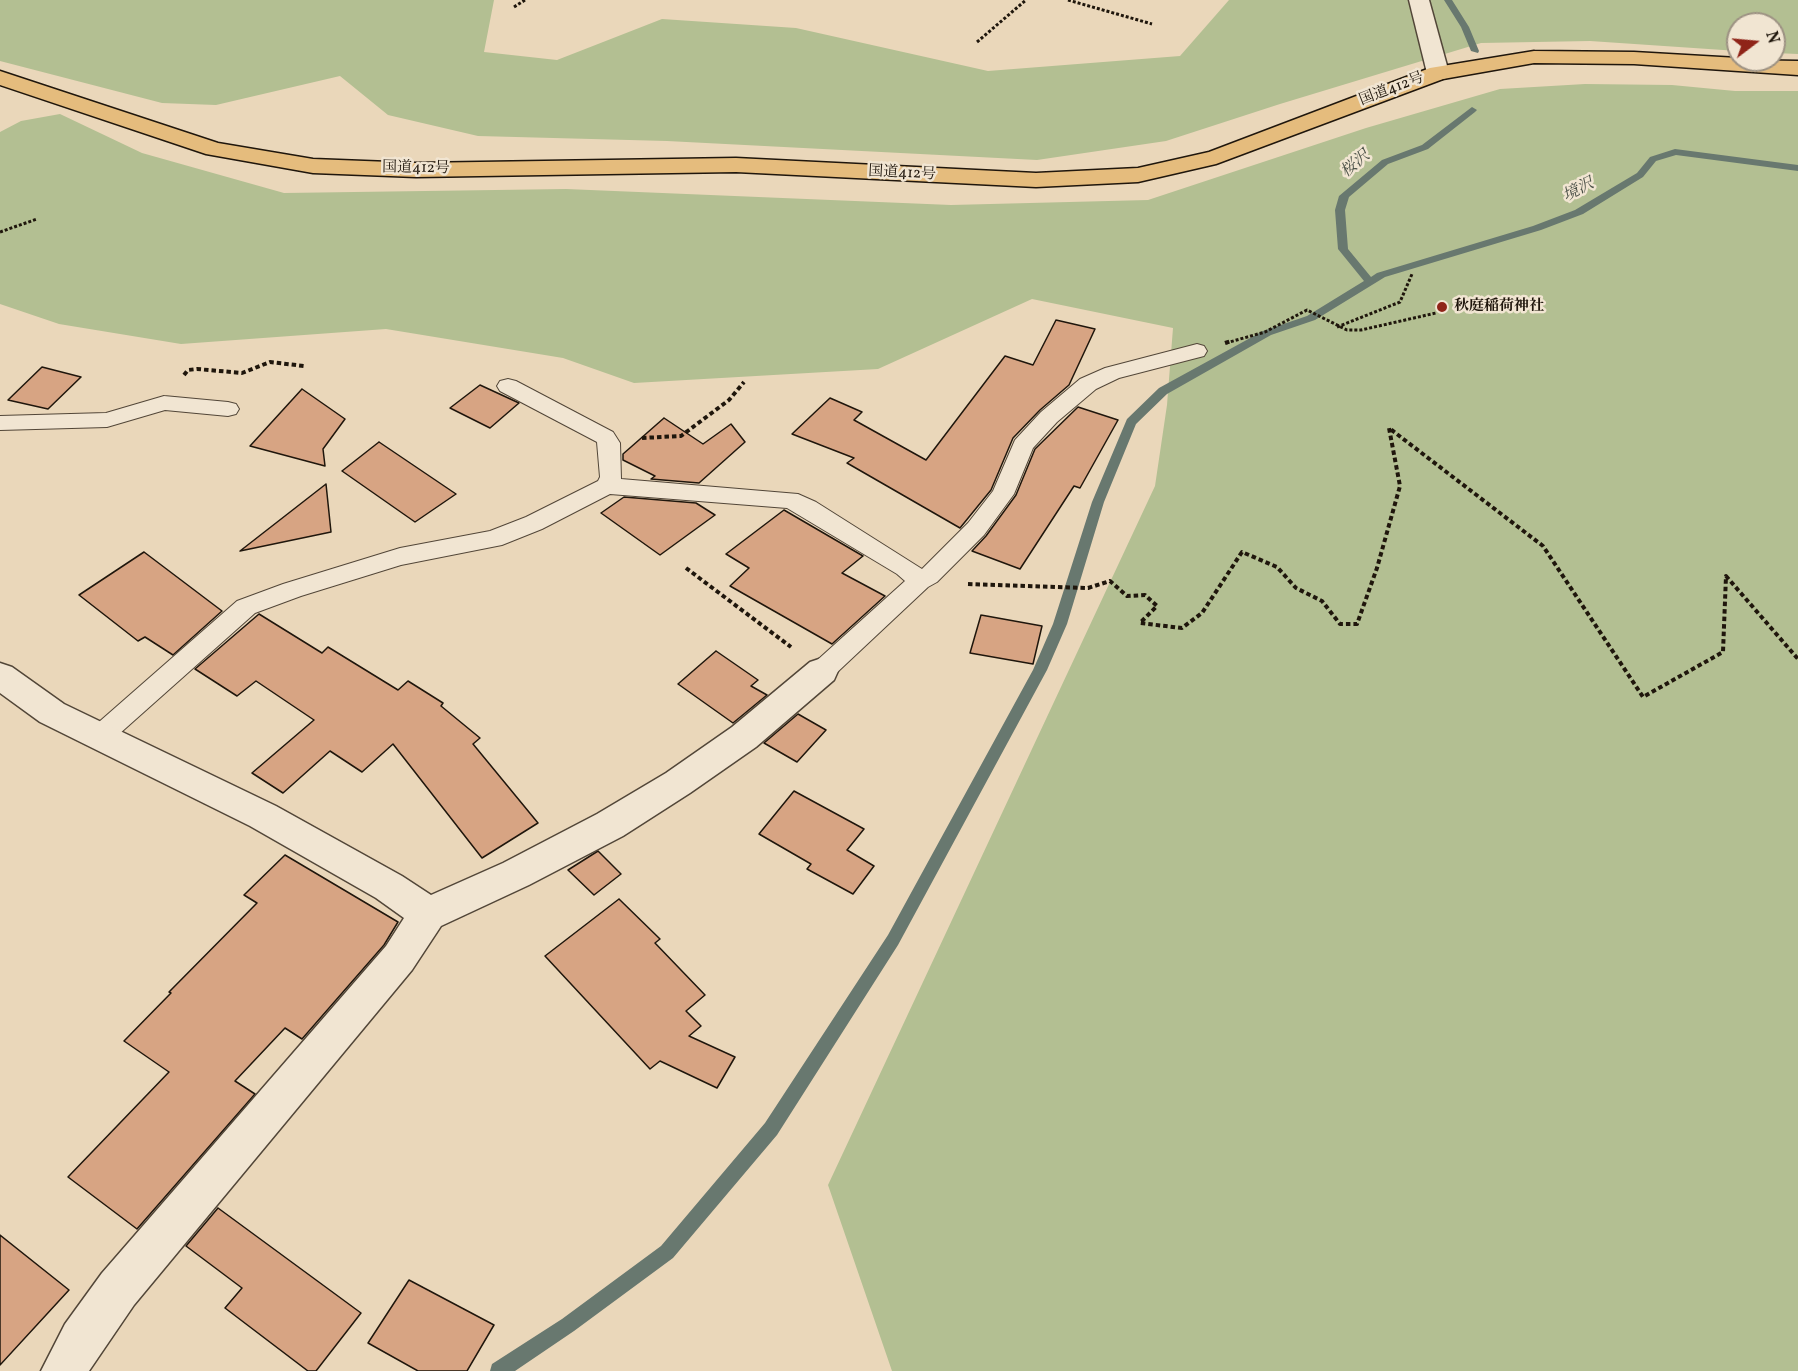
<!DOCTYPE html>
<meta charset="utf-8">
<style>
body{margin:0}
#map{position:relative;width:1798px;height:1371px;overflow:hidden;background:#ead7ba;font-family:Vollkorn,serif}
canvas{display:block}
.north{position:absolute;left:1726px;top:12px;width:60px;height:60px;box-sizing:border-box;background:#f1e5d2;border:2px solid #9d9283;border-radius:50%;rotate:74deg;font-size:16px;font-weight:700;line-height:24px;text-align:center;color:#1f160c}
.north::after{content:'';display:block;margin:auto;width:21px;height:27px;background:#8f2418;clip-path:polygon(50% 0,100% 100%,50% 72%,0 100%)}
</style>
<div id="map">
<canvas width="1798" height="1371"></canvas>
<div class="north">N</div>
</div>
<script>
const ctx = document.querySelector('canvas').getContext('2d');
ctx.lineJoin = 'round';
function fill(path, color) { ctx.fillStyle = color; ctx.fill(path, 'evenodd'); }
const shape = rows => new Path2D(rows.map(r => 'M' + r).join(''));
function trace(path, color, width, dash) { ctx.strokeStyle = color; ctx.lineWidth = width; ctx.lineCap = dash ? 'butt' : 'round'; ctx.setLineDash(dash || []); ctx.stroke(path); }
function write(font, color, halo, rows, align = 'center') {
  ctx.font = font + ' Vollkorn,"Noto Serif JP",serif'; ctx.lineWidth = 5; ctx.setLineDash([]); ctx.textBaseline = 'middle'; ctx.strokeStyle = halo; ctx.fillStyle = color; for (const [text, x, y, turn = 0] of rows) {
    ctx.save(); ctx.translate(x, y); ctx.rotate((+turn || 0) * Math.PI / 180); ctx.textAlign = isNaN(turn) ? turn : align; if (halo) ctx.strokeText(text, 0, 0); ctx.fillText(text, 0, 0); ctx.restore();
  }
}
fill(shape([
 [0,0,494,0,484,52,557,60,662,19,796,28,988,71,1180,56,1229,0,1798,0,1798,54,1774,53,1774,24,1738,24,1738,51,1590,41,1481,43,1280,104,1166,141,1037,160,667,141,478,136,388,115,340,76,216,105,162,103,0,61],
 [1585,84,1672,85,1735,91,1798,91,1798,1371,892,1371,828,1185,1155,486,1167,405,1173,328,1032,299,878,369,634,383,563,358,386,329,181,344,59,324,0,304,0,132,21,121,60,114,142,153,284,193,566,189,951,205,1148,200,1366,128,1500,89]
]), '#b3bf92');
fill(shape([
 [1444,0,1452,0,1469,27,1479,51,1478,53,1471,51,1461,27,1444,0],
 [1472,107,1477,110,1475,112,1428,149,1388,164,1349,197,1345,210,1348,249,1371,277,1377,273,1533,226,1575,210,1637,173,1650,157,1675,149,1798,165,1798,171,1676,155,1656,161,1643,177,1583,214,1541,230,1385,277,1315,320,1271,335,1167,394,1136,424,1104,502,1067,624,1047,670,898,945,777,1135,673,1258,574,1331,515,1371,490,1371,492,1364,562,1319,661,1246,765,1123,888,935,1033,670,1053,624,1092,502,1127,419,1159,388,1263,331,1307,316,1364,281,1338,249,1335,210,1339,196,1382,160,1422,145,1472,107]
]), '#68786f');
const building = shape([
 [1056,320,1095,329,1069,385,1040,410,1013,438,991,490,960,528,847,463,854,458,792,434,830,398,862,412,854,420,926,460,1005,356,1033,365,1056,320],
 [42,367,81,377,48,409,8,400,42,367],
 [480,385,519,403,490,428,450,408,480,385],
 [302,389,345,419,323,449,325,466,250,446,302,389],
 [1078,407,1118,420,1080,488,1074,486,1020,569,972,551,986,536,1016,495,1035,449,1078,407],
 [664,418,703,444,731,424,745,442,699,483,651,479,655,476,623,460,623,454,664,418],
 [379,442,456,494,415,522,342,471,379,442],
 [326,484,331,532,240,551,326,484],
 [624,497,696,503,715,515,660,555,601,513,624,497],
 [784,510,863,556,842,573,885,596,832,644,730,586,749,568,726,554,784,510],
 [144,552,222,611,173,655,145,637,138,641,79,595,144,552],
 [259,614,322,653,328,647,398,690,408,681,443,703,441,706,480,738,473,744,538,823,482,858,393,744,362,772,330,751,283,793,252,773,314,720,256,681,237,696,195,669,259,614],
 [981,615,1042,626,1033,664,970,653,981,615],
 [716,651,758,680,751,686,767,695,733,723,678,684,716,651],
 [798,714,826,730,797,762,764,743,798,714],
 [794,791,864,829,847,850,874,866,853,894,807,869,811,864,759,834,794,791],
 [598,851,621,874,594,895,568,870,598,851],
 [285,855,398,922,384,945,302,1039,285,1028,235,1081,255,1094,137,1229,68,1177,169,1072,124,1041,171,993,169,992,257,903,244,895,285,855],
 [619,899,660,939,655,943,705,995,686,1011,701,1026,689,1036,735,1057,717,1088,660,1061,650,1069,545,956,619,899],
 [218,1208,361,1313,316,1371,308,1371,225,1308,242,1288,186,1246,218,1208],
 [0,1235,69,1290,0,1365,0,1235],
 [409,1280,494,1325,467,1371,418,1371,368,1343,409,1280]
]);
fill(building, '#d7a483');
trace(building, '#1f160c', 1.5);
const service = shape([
 [1197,344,1204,346,1207,351,1204,356,1119,378,1096,389,1057,422,1033,448,1014,494,984,535,937,582,928,587,831,678,822,681,813,678,809,671,813,664,905,581,897,574,787,508,610,494,542,529,502,545,401,565,301,596,255,613,109,743,100,746,91,743,87,736,91,729,237,601,283,584,400,548,490,531,526,517,598,481,600,477,597,442,500,391,497,386,500,381,508,379,516,381,613,432,620,443,621,479,798,494,816,502,922,569,968,523,993,491,1015,440,1041,412,1080,379,1105,368,1197,344],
 [164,396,228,402,236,404,239,409,236,414,228,416,165,410,107,427,0,430,0,416,106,413,164,396]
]);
const minor = shape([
 [822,658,834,662,838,671,834,680,756,747,690,793,623,836,529,885,441,926,412,970,134,1305,89,1371,41,1371,65,1324,102,1273,386,946,404,918,376,898,250,826,40,722,0,693,0,663,12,667,64,704,276,806,402,876,431,895,503,863,597,814,666,773,732,727,810,662,822,658]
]);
const tertiary = shape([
 [1409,0,1429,0,1449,73,1446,78,1438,80,1430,78,1427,73,1409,0]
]);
const trunk = shape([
 [1534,51,1634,52,1738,58,1738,60,1798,61,1798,75,1634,64,1534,63,1443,79,1216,164,1138,182,1036,187,736,172,416,177,313,173,206,154,0,85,0,71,218,143,313,159,416,163,736,158,1036,173,1138,168,1209,152,1430,68,1534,51]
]);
trace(service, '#524638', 2);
trace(minor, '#524638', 3);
trace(tertiary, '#524638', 3);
trace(trunk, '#1f160c', 3);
trace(shape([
 [1068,0,1152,24],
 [514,7,525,0],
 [977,42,1026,0],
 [0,232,37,219],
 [1337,327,1400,302,1412,274],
 [1226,343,1265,332,1307,310,1347,330,1361,330,1436,313]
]), '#1f160c', 3, [3, 2]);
trace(shape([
 [1225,343,1231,341],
 [184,375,188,370,197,369,242,373,270,362,304,366],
 [642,438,681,436,729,400,744,382],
 [686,568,791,647],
 [968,584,1088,588,1110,581,1127,596,1145,595,1157,606,1140,623,1182,628,1202,613,1242,552,1277,567,1296,588,1322,601,1340,624,1357,624,1377,568,1400,486,1389,428,1543,546,1643,697,1723,652,1726,576,1798,659]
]), '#1f160c', 4, [4.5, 3]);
fill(service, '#f1e5d2');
fill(minor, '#f1e5d2');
fill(tertiary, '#f1e5d2');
fill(trunk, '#e5bc7d');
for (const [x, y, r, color] of [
 [1442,307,6,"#8f2418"]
]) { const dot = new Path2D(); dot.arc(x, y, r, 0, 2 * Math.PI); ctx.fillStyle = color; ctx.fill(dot); trace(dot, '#f1e5d2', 2); }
write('15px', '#1f160c', '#f1e5d2', [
 ["国道412号",1392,90,-21],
 ["国道412号",416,169,1],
 ["国道412号",902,174,3]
]);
write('bold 15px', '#1f160c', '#f1e5d2', [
 ["秋庭稲荷神社",1454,307]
], 'left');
write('italic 16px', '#494f46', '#f1e5d2', [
 ["桜沢",1356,165,-40],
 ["境沢",1579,191,-27]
]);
</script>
